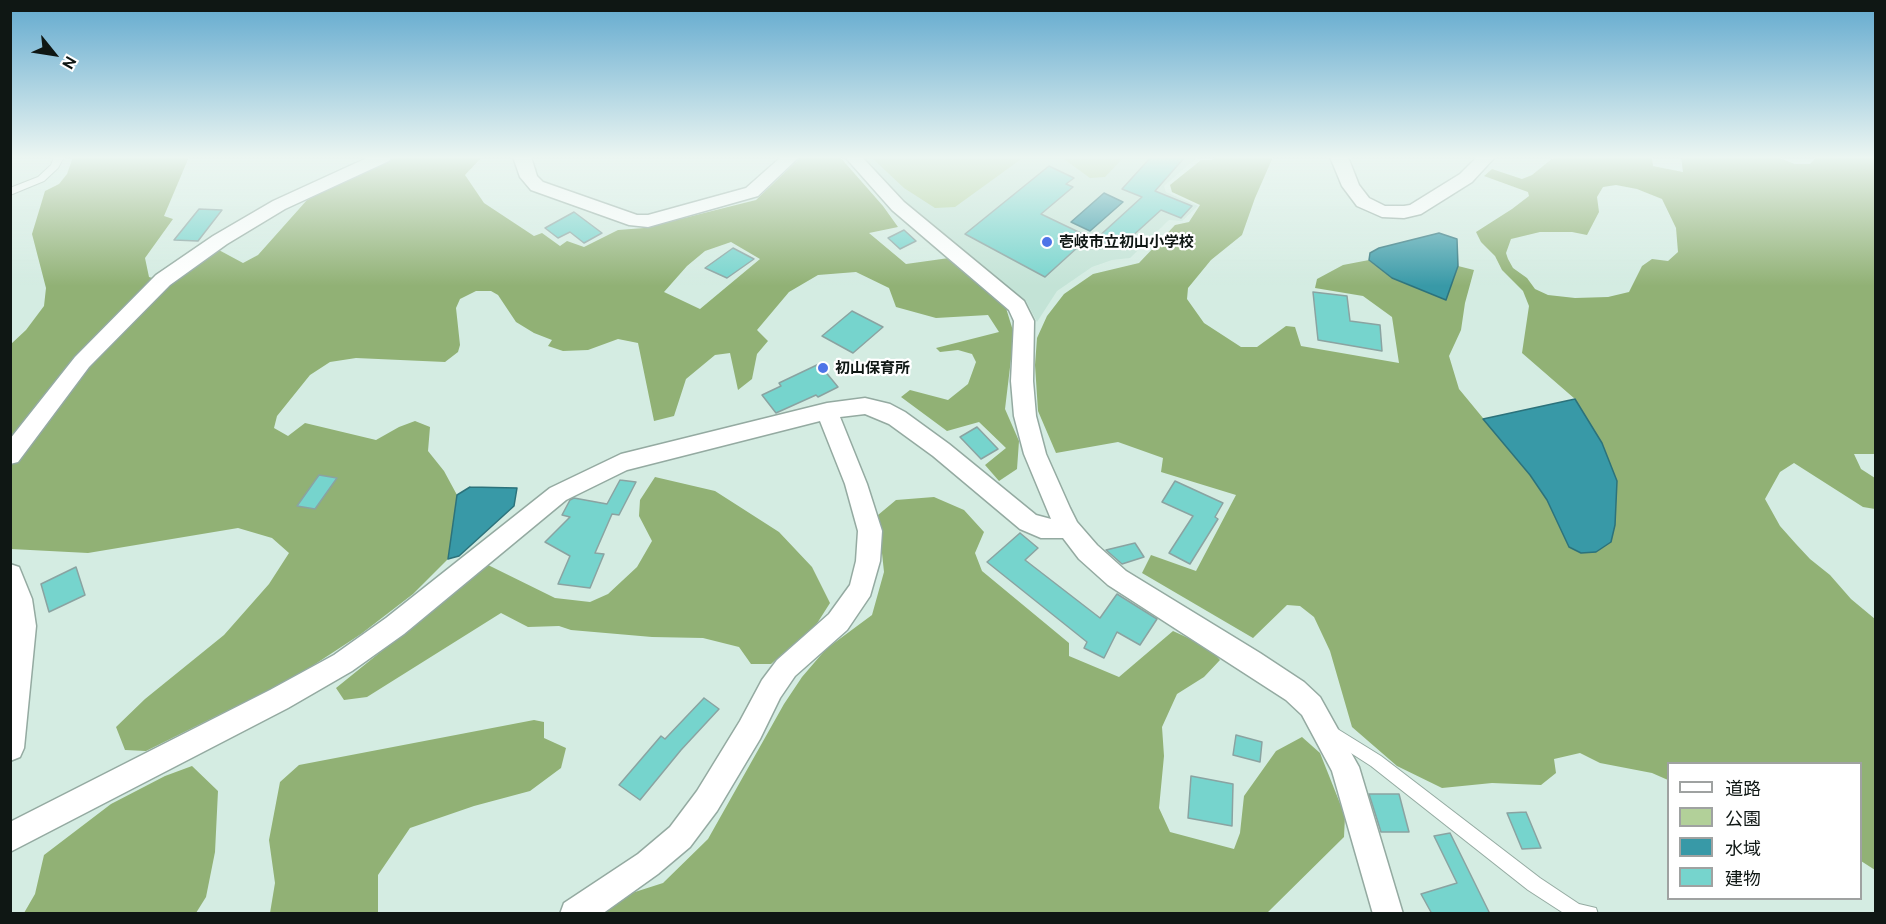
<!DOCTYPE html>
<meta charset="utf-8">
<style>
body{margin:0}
#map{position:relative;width:1886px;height:924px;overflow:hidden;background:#d4ece2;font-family:Ubuntu,"Noto Sans JP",sans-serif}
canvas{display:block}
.frame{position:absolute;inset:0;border:12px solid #0f1714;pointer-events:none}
.legend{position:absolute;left:1667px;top:762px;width:195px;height:138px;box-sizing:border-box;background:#fff;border:2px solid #9fa2a1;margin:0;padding:8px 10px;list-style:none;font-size:18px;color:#0f1714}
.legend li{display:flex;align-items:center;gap:12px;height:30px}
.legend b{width:30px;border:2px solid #9fa2a1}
.north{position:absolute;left:24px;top:24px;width:60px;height:60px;-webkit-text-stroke:4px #fff;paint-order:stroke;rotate:120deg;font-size:16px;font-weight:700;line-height:24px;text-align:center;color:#0f1714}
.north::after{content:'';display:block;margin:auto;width:21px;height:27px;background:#0f1714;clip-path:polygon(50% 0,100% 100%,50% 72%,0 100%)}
</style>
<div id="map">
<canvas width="1886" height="924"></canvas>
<div class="frame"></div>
<ul class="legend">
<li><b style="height:8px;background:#fff"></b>道路</li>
<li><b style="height:16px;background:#b2d099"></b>公園</li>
<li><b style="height:16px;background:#3899a7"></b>水域</li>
<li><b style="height:16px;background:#76d4cd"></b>建物</li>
</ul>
<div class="north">N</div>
</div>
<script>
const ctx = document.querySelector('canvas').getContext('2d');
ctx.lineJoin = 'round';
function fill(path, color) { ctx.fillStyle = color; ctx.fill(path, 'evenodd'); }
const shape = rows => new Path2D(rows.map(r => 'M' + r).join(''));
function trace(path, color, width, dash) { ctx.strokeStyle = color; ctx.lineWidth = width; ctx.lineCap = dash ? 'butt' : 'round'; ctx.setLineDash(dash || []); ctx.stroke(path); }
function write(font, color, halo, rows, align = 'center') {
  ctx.font = font + ' Ubuntu,"Noto Sans JP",sans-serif'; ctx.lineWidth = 4.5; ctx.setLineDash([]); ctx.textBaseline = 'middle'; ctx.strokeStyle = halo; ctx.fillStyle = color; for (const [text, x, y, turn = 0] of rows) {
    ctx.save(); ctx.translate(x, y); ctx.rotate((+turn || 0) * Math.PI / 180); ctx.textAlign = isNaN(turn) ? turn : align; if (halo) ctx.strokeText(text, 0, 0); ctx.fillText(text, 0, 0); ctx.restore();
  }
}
fill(shape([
 [861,157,1198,157,1164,186,1166,192,1198,206,1182,221,1169,220,1130,258,1112,260,1092,267,1057,291,1037,322,1026,301,967,258,891,192]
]), '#c3e3d6');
fill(shape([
 [871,157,1024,157,955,207,935,208,904,188],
 [1061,157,1124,157,1105,177,1090,178]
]), '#b2d099');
fill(shape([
 [73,157,189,157,164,216,173,219,145,258,149,277,168,283,217,249,243,263,258,255,307,200,393,157,482,157,465,175,484,203,534,236,542,233,560,246,567,241,584,247,618,230,644,228,756,200,801,157,840,157,883,206,898,227,869,233,906,264,949,258,1006,308,1014,334,1005,409,1019,441,1017,469,999,481,985,465,1006,448,979,422,947,431,901,397,910,390,948,400,968,384,976,362,972,354,958,350,940,352,936,348,999,332,988,315,936,318,896,307,889,288,856,272,818,275,789,292,757,330,768,341,757,354,752,379,738,390,730,353,715,355,686,379,674,416,654,421,638,343,618,339,588,350,563,351,548,346,552,340,534,333,516,322,498,295,491,291,476,291,460,299,456,308,460,345,458,352,445,362,356,358,330,362,310,375,277,416,274,428,288,436,305,423,376,440,399,427,415,421,430,427,428,451,444,471,457,495,448,559,413,594,361,634,297,676,146,751,125,750,116,727,145,699,224,635,269,584,289,553,272,538,238,528,88,553,11,549,11,344,26,330,44,306,46,288,32,234,45,191,59,184,67,174],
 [731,242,760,259,700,309,664,292,687,266,705,251],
 [1215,157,1273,157,1255,198,1242,235,1211,260,1188,288,1187,299,1204,323,1241,347,1257,347,1286,326,1295,327,1301,346,1399,363,1392,317,1363,296,1315,288,1317,279,1343,265,1369,260,1392,278,1446,300,1458,266,1474,270,1465,303,1461,330,1449,356,1459,389,1530,475,1547,500,1569,547,1575,399,1522,353,1529,306,1523,291,1502,270,1495,256,1481,242,1476,232,1512,209,1529,196,1528,192,1484,176,1492,169,1522,179,1532,175,1554,157,1652,157,1653,166,1683,172,1681,157,1777,157,1795,164,1810,164,1816,157,1875,157,1875,454,1854,454,1861,469,1875,478,1875,509,1863,507,1794,463,1780,472,1765,499,1780,526,1796,544,1810,559,1830,575,1851,599,1875,619,1875,870,1861,861,1860,764,1668,764,1668,780,1652,773,1600,763,1580,753,1554,759,1556,773,1541,785,1492,783,1442,788,1397,766,1352,727,1330,651,1314,617,1300,606,1287,605,1253,638,1142,573,1151,555,1196,571,1236,495,1161,472,1163,458,1118,442,1056,453,1038,411,1035,365,1037,338,1047,316,1064,294,1093,274,1139,263,1175,225,1189,222,1200,205,1172,192,1170,185,1201,160,1212,160],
 [1616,185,1637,189,1662,199,1676,228,1678,252,1668,261,1652,259,1642,266,1629,292,1608,297,1575,298,1548,295,1535,289,1527,278,1513,268,1508,259,1506,253,1511,239,1540,232,1572,232,1587,235,1599,212,1597,197,1603,187],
 [655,477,715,491,779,532,812,567,830,603,816,625,771,664,751,664,739,647,703,638,652,637,571,630,559,626,528,627,501,613,367,697,344,700,336,688,488,565,555,598,590,602,608,594,637,567,652,541,639,516,640,500],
 [934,497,964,510,984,532,975,553,982,571,1069,643,1069,656,1119,677,1173,631,1210,648,1220,660,1204,677,1177,694,1162,727,1164,756,1159,808,1170,832,1234,849,1240,833,1244,796,1276,751,1302,737,1320,753,1345,816,1344,837,1267,913,588,914,610,900,663,883,708,839,784,704,802,677,826,649,872,615,884,572,878,515,896,500],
 [534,720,544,722,544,738,566,748,561,768,530,791,474,806,410,828,378,875,378,913,270,913,275,883,269,840,280,782,299,765],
 [192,766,218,791,215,852,206,897,196,913,24,913,35,894,44,855,111,804,165,776]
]), '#91b175');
const water = shape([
 [1104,193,1123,202,1090,231,1071,222,1104,193],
 [1439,233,1457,239,1458,266,1446,300,1392,278,1369,260,1370,253,1379,248,1439,233],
 [1575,399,1602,443,1617,481,1615,525,1611,542,1596,552,1581,553,1569,547,1547,500,1530,475,1483,419,1575,399],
 [470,487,517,488,514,506,459,556,448,559,457,495,470,487]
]);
fill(water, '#3899a7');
trace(water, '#2c727b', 1.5);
const building = shape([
 [1151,157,1185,157,1155,191,1192,206,1181,218,1161,210,1118,249,1096,239,1142,197,1122,189,1151,157],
 [1049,166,1074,178,1066,184,1073,187,1041,214,1089,237,1045,277,965,234,1049,166],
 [199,209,222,210,198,241,174,240,199,209],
 [574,212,602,233,584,243,570,232,558,238,545,228,574,212],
 [904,230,916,241,900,249,888,238,904,230],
 [733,248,754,259,727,278,705,268,733,248],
 [1313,292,1347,296,1350,321,1380,325,1382,351,1318,340,1313,292],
 [852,311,883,327,853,353,822,336,852,311],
 [819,364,838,387,818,397,816,395,776,413,762,395,781,386,779,383,819,364],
 [977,427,998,449,981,459,960,437,977,427],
 [319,475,337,478,315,509,297,506,319,475],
 [620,480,636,482,619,515,612,514,595,553,604,554,590,588,558,584,570,556,545,542,570,517,562,515,570,500,574,498,607,504,620,480],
 [1175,481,1223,503,1215,517,1218,519,1190,564,1169,553,1193,516,1162,502,1175,481],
 [1020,533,1038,548,1025,560,1100,618,1117,594,1157,619,1140,645,1117,632,1104,658,1084,648,1087,642,987,562,1020,533],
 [1135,543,1144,557,1122,564,1106,550,1135,543],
 [76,567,85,595,49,612,41,584,76,567],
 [704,698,719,709,681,750,640,800,619,785,661,736,665,739,704,698],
 [1236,735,1262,742,1260,762,1233,755,1236,735],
 [1191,776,1233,784,1232,826,1188,818,1191,776],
 [1369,794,1399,794,1409,832,1381,832,1369,794],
 [1526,812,1541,848,1522,849,1507,813,1526,812],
 [1450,833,1490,914,1432,914,1421,894,1457,883,1434,836,1450,833]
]);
fill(building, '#76d4cd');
trace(building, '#8aa3a1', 1.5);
const lane = shape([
 [54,157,64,157,58,168,44,181,10,195,10,188,38,177,51,165,54,157],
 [1331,725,1381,756,1540,878,1579,904,1596,908,1598,914,1565,914,1528,890,1371,766,1326,737,1324,732,1326,727,1331,725]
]);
const street = shape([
 [369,157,391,157,389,161,285,209,227,244,170,285,89,367,18,462,10,464,10,439,75,357,156,275,213,236,273,201,369,157],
 [513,157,531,157,537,176,543,182,637,215,648,215,746,188,781,157,799,157,758,196,648,227,629,225,531,190,520,177,513,157],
 [845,157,862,157,904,202,1024,301,1034,321,1033,381,1036,416,1046,454,1070,508,1077,522,1097,545,1126,571,1260,653,1304,682,1320,697,1359,767,1403,914,1373,914,1332,771,1302,715,1286,700,1108,585,1079,559,1063,538,1041,538,1020,529,933,456,889,424,865,414,840,417,867,484,882,531,880,561,870,596,847,630,795,676,780,698,760,739,717,811,690,847,658,874,602,914,560,914,564,903,638,854,670,827,697,791,740,721,762,680,777,660,829,614,850,585,856,561,858,531,845,484,820,421,627,470,566,500,404,634,352,671,288,708,10,852,10,822,270,690,334,655,386,618,550,488,621,454,827,403,865,398,890,404,905,412,949,444,1036,515,1051,519,1024,454,1014,416,1011,381,1014,321,1009,310,892,210,845,157],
 [1330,157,1348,157,1359,185,1369,198,1385,206,1404,206,1410,205,1460,174,1477,157,1495,157,1472,182,1421,214,1404,218,1382,217,1357,206,1342,186,1330,157],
 [10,564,19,567,32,599,36,626,24,748,20,757,10,761,10,564]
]);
trace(lane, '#94aaa1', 2);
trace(street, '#94aaa1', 3);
fill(lane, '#fff');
fill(street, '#fff');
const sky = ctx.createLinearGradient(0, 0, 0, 286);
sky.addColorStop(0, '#61a9ce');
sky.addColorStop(0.55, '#ecf6f2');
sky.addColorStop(1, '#ecf6f200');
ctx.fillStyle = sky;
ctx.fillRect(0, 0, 1886, 286);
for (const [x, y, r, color] of [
 [1047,242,6,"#4e74e7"],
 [823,368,6,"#4e74e7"]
]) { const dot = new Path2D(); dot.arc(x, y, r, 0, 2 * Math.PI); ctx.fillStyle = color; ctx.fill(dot); trace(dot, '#fff', 2); }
write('bold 15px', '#0f1714', '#fff', [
 ["壱岐市立初山小学校",1059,242],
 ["初山保育所",835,368]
], 'left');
</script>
